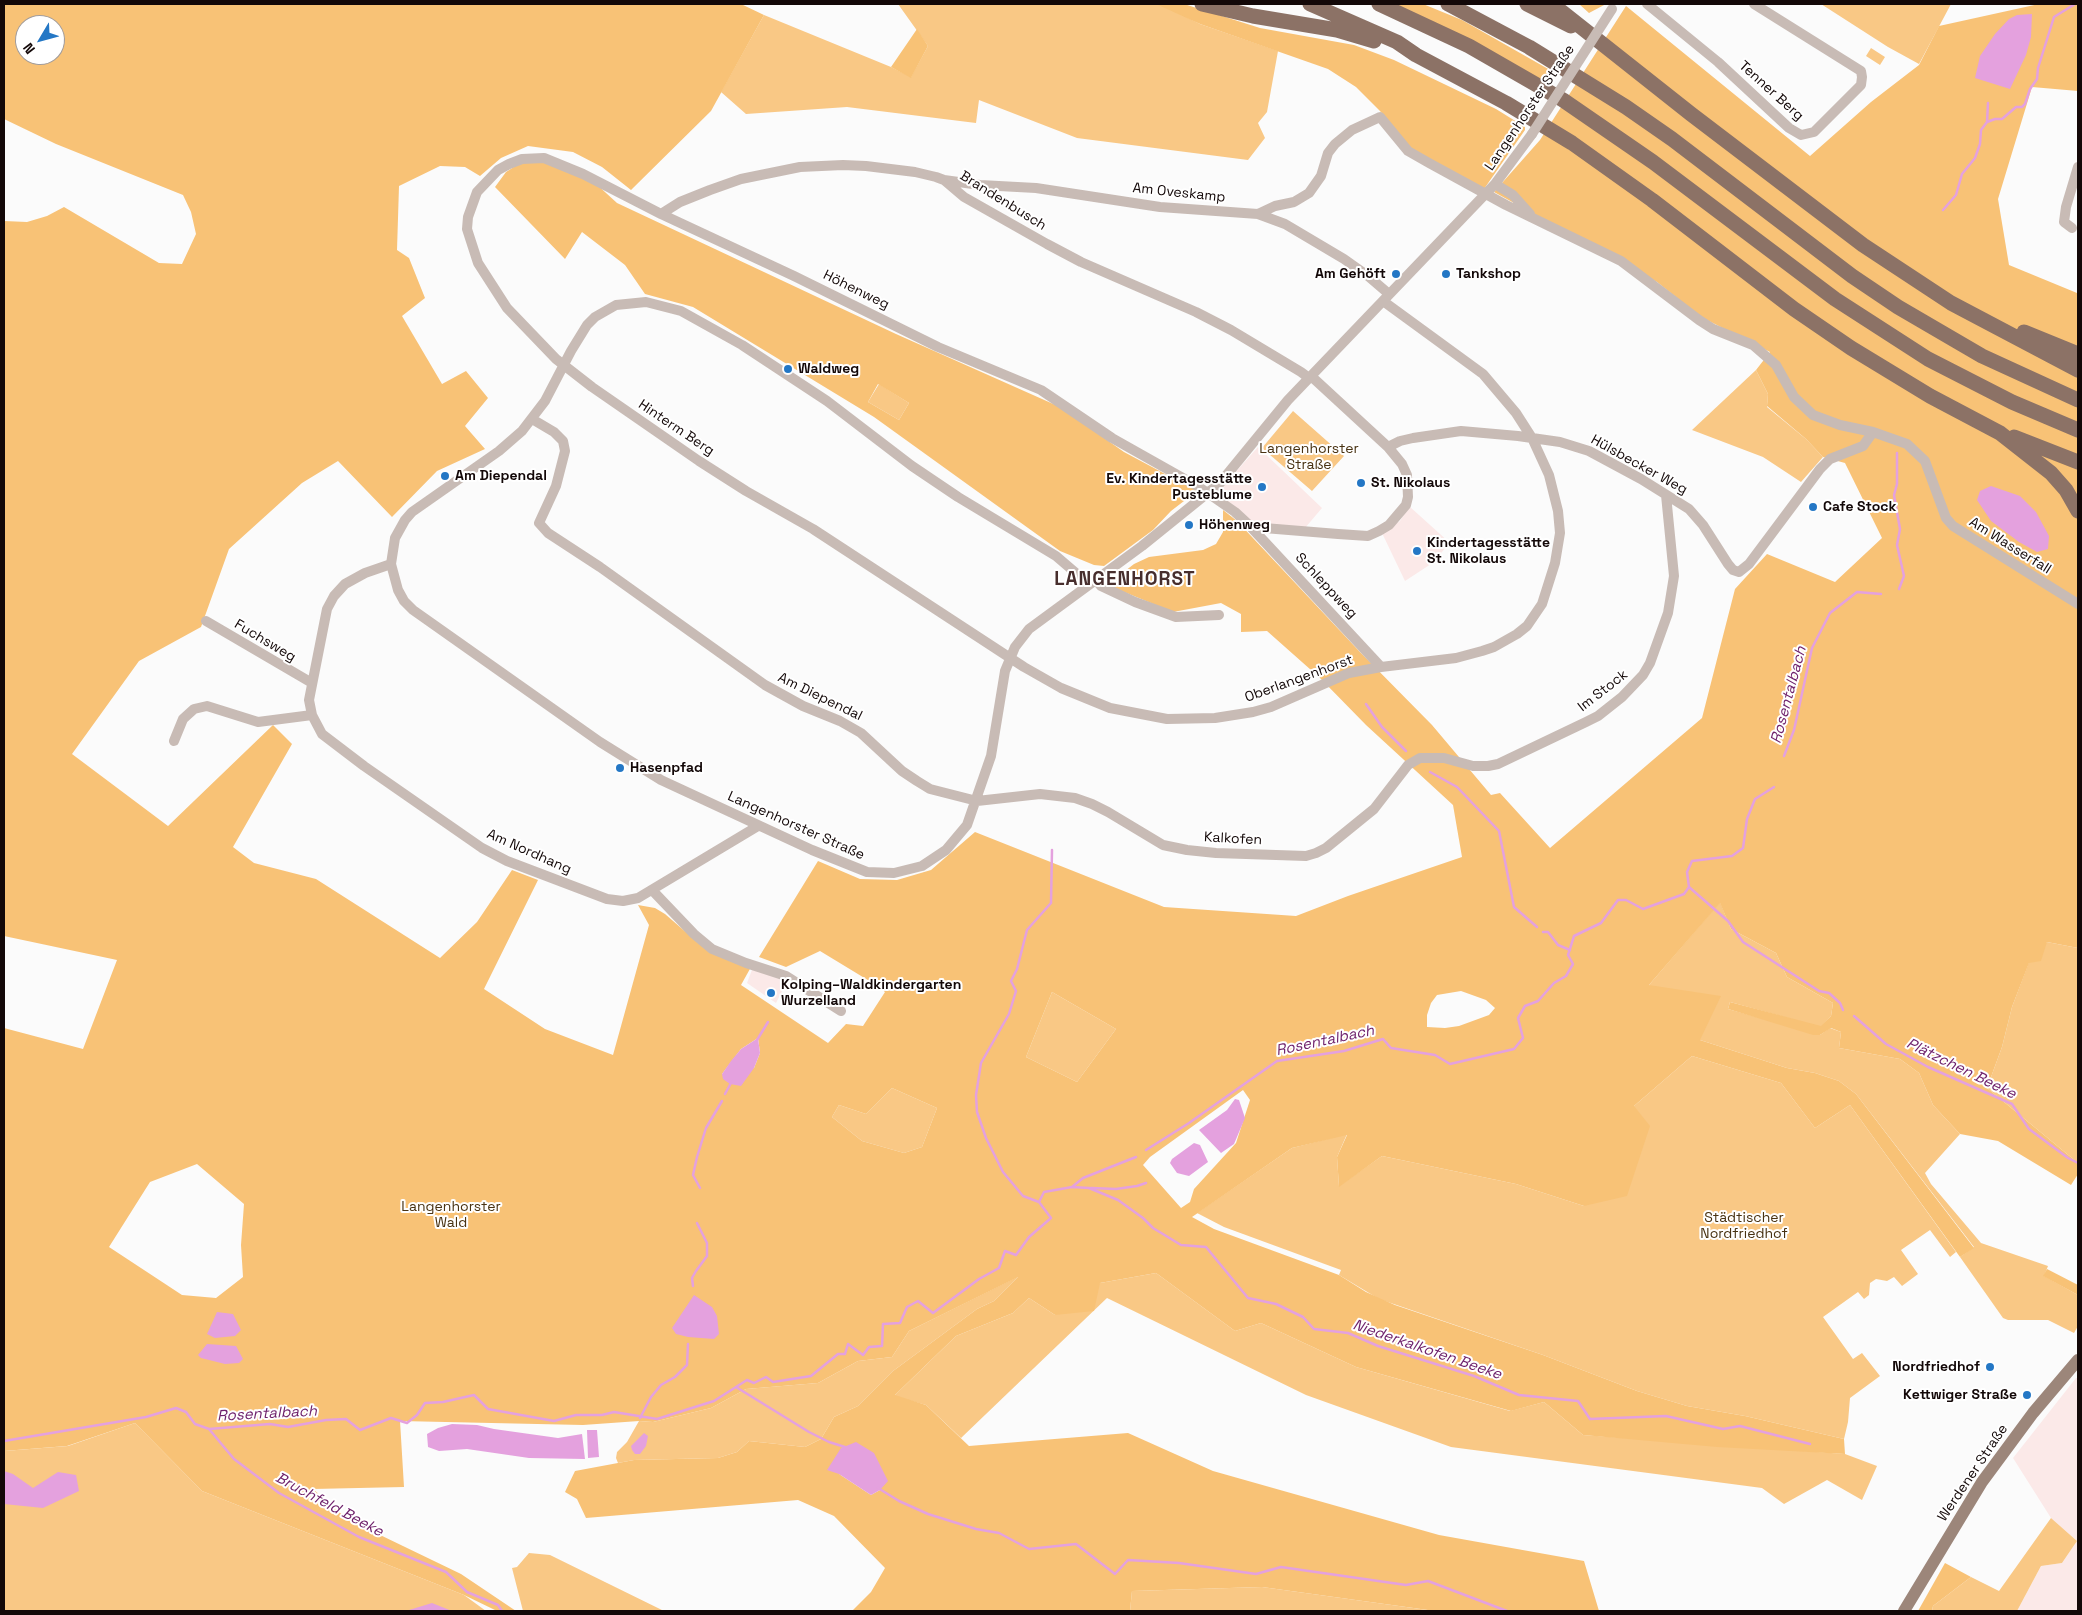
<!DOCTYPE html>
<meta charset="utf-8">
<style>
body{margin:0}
#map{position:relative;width:2082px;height:1615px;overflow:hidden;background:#fbfbfb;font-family:"Space Grotesk",sans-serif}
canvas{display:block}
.frame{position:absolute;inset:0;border:5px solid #130808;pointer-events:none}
.north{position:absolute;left:15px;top:15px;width:50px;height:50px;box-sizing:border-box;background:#fff;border:1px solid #a19c9c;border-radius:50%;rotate:233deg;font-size:14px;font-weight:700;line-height:20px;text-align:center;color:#130808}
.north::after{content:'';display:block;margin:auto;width:18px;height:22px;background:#2477c5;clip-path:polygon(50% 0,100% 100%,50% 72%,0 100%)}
</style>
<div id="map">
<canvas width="2082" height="1615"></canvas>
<div class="frame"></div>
<div class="north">N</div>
</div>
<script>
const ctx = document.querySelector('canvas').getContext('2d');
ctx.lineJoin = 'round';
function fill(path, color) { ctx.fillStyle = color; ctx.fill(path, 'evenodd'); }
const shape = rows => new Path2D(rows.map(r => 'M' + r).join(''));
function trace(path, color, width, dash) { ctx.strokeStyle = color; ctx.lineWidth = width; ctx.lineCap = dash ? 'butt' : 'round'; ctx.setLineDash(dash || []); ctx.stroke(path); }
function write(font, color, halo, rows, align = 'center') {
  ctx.font = font + ' "Space Grotesk",sans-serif'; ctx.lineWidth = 4; ctx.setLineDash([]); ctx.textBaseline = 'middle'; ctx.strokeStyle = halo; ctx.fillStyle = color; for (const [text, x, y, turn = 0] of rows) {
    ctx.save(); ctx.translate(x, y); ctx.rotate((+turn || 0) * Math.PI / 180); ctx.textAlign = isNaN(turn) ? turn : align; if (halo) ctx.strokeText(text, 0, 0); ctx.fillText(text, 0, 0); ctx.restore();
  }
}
fill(shape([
 [1258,447,1322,508,1305,528,1251,522,1217,493],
 [1409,506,1450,543,1431,564,1405,581,1382,533,1400,521],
 [753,967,787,981,776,1003,747,983],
 [2076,1378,2078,1378,2078,1611,2017,1611,2041,1566,2062,1563,2077,1541,2051,1518,2013,1458]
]), '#fbe9e8');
fill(shape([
 [898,4,1161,4,1200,24,1278,51,1267,112,1258,123,1265,138,1248,160,1077,138,979,100,976,123,847,107,746,114,721,92,764,15,891,67,911,77,928,46],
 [1821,4,1951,4,1919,64,1888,47],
 [1871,48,1885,57,1880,65,1866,56],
 [1756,370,1768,394,1767,407,1806,439,1823,457,1801,482,1763,457,1692,430],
 [879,384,909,403,899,420,868,402],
 [1293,411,1344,456,1312,491,1262,448],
 [1720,902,1731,929,1776,953,1787,977,1833,1003,1831,1016,1821,1027,1730,1002,1728,1009,1820,1035,1830,1028,1841,1032,1839,1048,1900,1059,1919,1073,1933,1105,1960,1134,1925,1173,1931,1184,1981,1243,2048,1266,2044,1276,2078,1295,2078,1326,2074,1333,2048,1320,2008,1320,2003,1318,1960,1257,1974,1247,1856,1094,1839,1081,1815,1073,1787,1068,1700,1040,1649,985],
 [2047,942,2078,948,2078,1163,1987,1088,2002,1047,2012,1007,2029,962],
 [1052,992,1116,1029,1077,1082,1026,1057],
 [1692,1056,1781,1083,1815,1128,1850,1105,1956,1252,1950,1257,1930,1230,1901,1250,1918,1274,1902,1286,1894,1277,1887,1281,1876,1279,1870,1283,1869,1295,1864,1299,1858,1292,1823,1317,1853,1359,1862,1353,1880,1376,1850,1398,1848,1422,1844,1439,1745,1416,1687,1406,1637,1391,1543,1355,1379,1299,1339,1275,1341,1270,1224,1227,1197,1213,1292,1148,1347,1134,1337,1157,1339,1186,1382,1156,1516,1184,1584,1206,1634,1106],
 [892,1088,937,1108,922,1147,904,1153,862,1141,832,1117,839,1105,866,1114],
 [1156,1273,1235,1331,1261,1323,1356,1367,1510,1411,1544,1402,1583,1435,1845,1454,1877,1466,1862,1500,1827,1480,1784,1504,1762,1488,1451,1447,1306,1395,1107,1298,961,1438,926,1405,894,1396,956,1336,1013,1313,1029,1298,1055,1315,1100,1283],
 [1019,1276,994,1301,977,1309,893,1371,858,1406,834,1417,821,1439,805,1447,749,1441,737,1452,718,1458,634,1460,618,1463,616,1458,617,1452,627,1442,639,1421,653,1422,711,1408,746,1389,818,1383,858,1361,892,1357,909,1331],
 [135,1423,202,1491,464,1595,486,1611,4,1611,4,1451,68,1446],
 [2051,1518,2077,1541,2062,1563,2041,1566,2017,1611,1932,1611,1933,1606,1971,1577,1999,1591],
 [529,1553,550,1555,664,1611,523,1611,512,1568,517,1567],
 [1262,1587,1435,1611,1130,1611,1132,1591]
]), '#f9c885');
fill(shape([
 [4,4,741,4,764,15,711,111,631,190,602,167,573,152,528,146,501,158,480,176,465,167,440,166,399,186,397,250,409,258,425,298,402,316,442,384,466,371,488,398,465,426,485,449,437,471,392,517,338,461,302,483,229,549,201,627,139,661,72,754,168,826,273,725,292,744,233,847,254,863,316,879,440,958,477,922,512,870,538,880,484,989,545,1029,613,1055,649,925,638,905,655,908,665,914,695,940,751,967,741,985,828,1043,846,1024,863,1026,885,992,876,985,820,951,786,967,759,957,818,861,860,879,897,880,931,870,975,832,1164,907,1296,916,1348,896,1462,857,1453,805,1366,725,1320,678,1267,631,1241,632,1241,614,1221,603,1173,612,1107,585,1134,564,1149,557,1203,550,1216,544,1223,532,1223,510,1237,521,1360,652,1432,725,1491,795,1500,793,1550,848,1702,718,1735,589,1767,554,1835,582,1882,538,1845,463,1823,457,1806,439,1767,406,1768,394,1756,370,1770,352,1701,317,1657,282,1494,192,1540,140,1626,6,1810,156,1871,102,1919,65,1939,26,2039,4,2078,4,2078,91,2032,87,1998,199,2009,265,2077,293,2078,292,2078,948,2047,942,2041,961,2029,963,2012,1007,2002,1047,1987,1088,2078,1163,2078,1174,2071,1185,1998,1141,1960,1134,1933,1105,1919,1073,1900,1059,1839,1048,1841,1032,1831,1028,1820,1035,1813,1035,1728,1009,1730,1002,1821,1026,1831,1016,1833,1003,1787,977,1776,953,1731,929,1720,903,1649,985,1721,996,1700,1040,1787,1068,1815,1073,1839,1081,1856,1094,1974,1248,1960,1257,1850,1105,1815,1128,1781,1083,1692,1056,1634,1106,1650,1126,1627,1196,1584,1206,1516,1184,1382,1156,1339,1187,1337,1157,1347,1135,1292,1148,1192,1217,1214,1229,1339,1275,1366,1292,1395,1305,1543,1355,1637,1391,1687,1406,1745,1416,1844,1439,1845,1454,1717,1447,1583,1435,1544,1402,1511,1411,1356,1367,1261,1323,1235,1331,1156,1273,1100,1283,1094,1311,1055,1315,1029,1298,1013,1313,956,1336,895,1395,926,1405,969,1446,1128,1433,1213,1471,1439,1535,1584,1561,1599,1611,1435,1611,1262,1587,1132,1591,1130,1611,852,1611,871,1592,885,1568,834,1516,798,1500,586,1518,577,1499,565,1492,575,1471,634,1460,718,1458,737,1452,749,1441,805,1447,821,1439,834,1417,858,1406,893,1371,977,1309,994,1301,1018,1277,909,1331,892,1357,858,1361,818,1383,746,1389,711,1408,653,1422,639,1421,583,1425,400,1421,404,1487,313,1489,347,1519,461,1574,516,1611,497,1611,464,1595,202,1491,135,1423,67,1446,4,1451,4,1028,83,1049,117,960,4,936,4,221,27,222,47,216,64,207,159,263,182,264,196,234,191,212,183,195,56,144,4,119],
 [25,25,55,25,55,55,25,55],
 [1461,991,1486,1000,1495,1008,1489,1015,1459,1026,1445,1028,1427,1027,1427,1015,1431,1003,1437,995],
 [1052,992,1116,1029,1077,1082,1026,1057],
 [758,1038,760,1053,754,1068,722,1074,741,1049],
 [892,1088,937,1108,922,1147,904,1153,862,1141,832,1117,839,1105,866,1114],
 [1243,1090,1250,1100,1236,1143,1194,1189,1190,1202,1181,1208,1143,1165,1150,1157],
 [197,1164,244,1204,241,1245,243,1277,216,1298,182,1295,109,1247,150,1182],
 [839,1474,880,1490,871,1495],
 [1156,4,1184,4,1260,28,1354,45,1394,60,1496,109,1525,127,1525,130,1484,189,1413,150,1380,111,1356,87,1328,69,1200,24],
 [1393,4,1423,4,1462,20,1557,74,1549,86],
 [1579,4,1606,4,1589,13],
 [917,29,928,46,911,78,891,67],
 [535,161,582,171,617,203,896,334,1060,407,1124,452,1197,491,1171,511,1153,530,1104,566,1094,565,1060,551,874,417,693,307,645,294,625,265,582,232,565,259,495,187,506,172,520,163],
 [878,384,909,403,899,420,868,402],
 [2047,1269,2078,1285,2078,1295,2043,1276],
 [1945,1563,1971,1577,1933,1606,1932,1611,1918,1611]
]), '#f8c276');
fill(shape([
 [2032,14,2031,37,2026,55,2010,89,1975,78,1980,56,1995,34,2009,19,2017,15],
 [1991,486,2020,496,2036,512,2049,536,2048,549,2037,552,2019,542,1991,521,1977,500,1980,491],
 [758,1038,760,1053,754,1068,741,1086,730,1084,723,1079,722,1074,731,1061,741,1049],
 [1235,1099,1239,1100,1245,1118,1234,1144,1221,1153,1199,1130,1227,1110],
 [1194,1143,1200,1145,1208,1162,1189,1176,1177,1173,1170,1163,1172,1159],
 [694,1295,712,1307,717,1316,719,1334,714,1339,688,1337,676,1334,672,1328],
 [217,1312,233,1314,241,1330,235,1336,215,1338,207,1334],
 [207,1344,236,1346,243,1359,239,1363,225,1364,201,1358,198,1355],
 [452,1424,477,1425,494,1429,558,1438,582,1434,585,1459,529,1458,467,1449,439,1451,428,1447,427,1434,438,1428],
 [587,1430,597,1430,599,1457,588,1458],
 [644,1433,648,1436,646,1446,640,1454,635,1454,632,1450,631,1446],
 [856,1442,874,1453,888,1481,880,1490,871,1495,839,1474,827,1470,841,1448],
 [4,1471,13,1474,33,1488,58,1472,76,1475,79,1491,43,1508,4,1504],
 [432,1603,452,1611,409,1611,409,1610]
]), '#e4a1de');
trace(shape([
 [1987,122,1988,103],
 [1943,210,1956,195,1962,174,1975,158,1980,144,1981,130,1987,122,1995,119,2002,119,2016,107,2022,107,2025,104,2030,89,2037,79,2038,68,2054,17,2075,4],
 [1897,453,1897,484,1894,495,1900,529,1897,545,1904,576,1899,589],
 [1366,704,1382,727,1406,751],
 [1784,756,1794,730,1812,648,1830,613,1857,592,1881,594],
 [1430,772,1457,787,1499,831,1514,907,1537,927],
 [1689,887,1728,921,1743,942,1819,991,1829,993,1840,1003,1843,1010],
 [1543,932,1548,932,1558,945,1570,950],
 [1854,1016,1886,1044,1928,1067,2012,1104,2029,1129,2068,1158,2078,1163],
 [757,1040,768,1022],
 [725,1094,732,1081],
 [1146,1150,1189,1123,1277,1061,1344,1051,1383,1039,1391,1048,1435,1055,1450,1064,1514,1049,1523,1038,1518,1018,1525,1006,1538,1001,1554,983,1566,976,1573,964,1568,955,1574,936,1601,923,1618,900,1626,900,1643,909,1684,894,1689,887,1687,872,1692,861,1732,856,1743,848,1747,819,1755,799,1774,787],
 [1072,1187,1089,1188,1118,1200,1143,1218,1153,1228,1181,1245,1206,1247,1248,1298,1276,1304,1303,1317,1314,1329,1348,1333,1378,1346,1474,1376,1519,1395,1578,1401,1590,1419,1666,1416,1723,1429,1740,1426,1810,1444],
 [700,1188,693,1175,697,1157,706,1128,722,1101],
 [1091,1188,1116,1189,1137,1186,1146,1183],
 [1039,1202,1023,1196,1003,1172,986,1138,977,1112,976,1095,981,1063,1009,1014,1016,991,1011,981,1017,969,1027,930,1051,903,1052,850],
 [693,1286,692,1278,696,1271,707,1256,707,1243,697,1223],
 [736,1387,809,1432,829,1442,848,1448],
 [640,1418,651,1397,661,1385,675,1377,687,1365,688,1344],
 [209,1429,234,1459,279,1493,359,1537,446,1572,467,1592,498,1605,502,1611],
 [4,1441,146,1417,176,1408,186,1412,195,1424,209,1429,270,1424,288,1427,326,1420,346,1419,360,1430,391,1418,407,1423,417,1415,425,1403,443,1402,474,1395,488,1409,554,1421,576,1415,602,1415,614,1412,657,1419,714,1401,747,1380,754,1383,766,1377,773,1382,811,1376,838,1354,845,1354,848,1344,863,1355,869,1347,882,1346,883,1324,900,1323,907,1307,918,1301,933,1313,979,1279,999,1268,1005,1251,1016,1255,1029,1237,1051,1218,1039,1202,1044,1192,1072,1187,1083,1178,1136,1157],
 [878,1488,899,1501,928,1514,976,1529,999,1533,1029,1549,1076,1544,1115,1574,1128,1560,1179,1563,1256,1574,1281,1567,1406,1585,1428,1581,1507,1611]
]), '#e4a1de', 2.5);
trace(shape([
 [1647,4,1718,62,1789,128,1801,135,1814,132,1861,85,1862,77,1861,71,1754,4],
 [944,180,980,185,1036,188,1160,207,1258,214,1285,224,1344,259,1368,276,1389,294],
 [1495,184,1513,195,1530,214],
 [661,214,680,202,710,190,741,179,800,167,843,165,866,166,915,172,936,177,944,180,964,197,1047,244,1081,262,1196,312,1231,330,1301,372,1309,378],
 [1258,214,1275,206,1294,202,1309,193,1321,176,1328,153,1335,144,1352,130,1380,117,1408,151,1429,163,1506,205,1621,261,1699,320,1713,329,1753,345,1776,365,1794,397,1813,415,1840,425,1873,432,1907,444,1925,461,1946,518,1953,526,2078,604],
 [2072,228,2064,222,2066,207,2078,167],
 [1311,376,1388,447,1402,464,1407,475,1408,497,1406,505,1389,525,1379,531,1368,536,1338,534,1264,528,1249,525,1235,512,1199,487,1112,438,1041,390,938,347,794,276,661,214,583,174,544,158,522,159,509,164,498,170,477,192,468,217,467,229,478,263,507,308,556,359,592,387,699,461,746,491,813,529,1024,667,1061,688,1110,708,1167,719,1215,718,1253,712,1271,707,1349,673,1381,667,1456,658,1482,651,1494,647,1517,634,1527,626,1542,604,1555,563,1560,533,1558,511,1549,475,1532,438,1516,413,1483,374,1383,301],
 [532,419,554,432,563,441,565,451,556,486,539,523,548,533,600,567,765,685,803,706,840,721,861,733,902,771,917,781,930,789,977,801,1040,794,1075,798,1092,804,1108,812,1163,845,1187,850,1216,853,1306,856,1316,853,1326,848,1374,809,1408,765,1420,758,1444,758,1473,766,1488,766,1498,764,1586,722,1598,716,1622,697,1643,675,1650,663,1668,613,1674,576,1666,495],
 [1388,447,1400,441,1413,438,1461,431,1518,436,1560,442,1589,451,1641,479,1689,509,1703,525,1728,564,1733,570,1739,572,1749,564,1820,469,1830,459,1863,446,1873,432],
 [1249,525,1381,667],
 [391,564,365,573,345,584,334,596,327,609,309,700,312,715,322,734,364,766,482,848,507,861,607,899,623,901,638,898,758,826],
 [1095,579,1101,586,1135,602,1176,617,1219,615],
 [1087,585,1077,574,1056,556,958,497,912,466,827,401,742,345,681,311,646,302,616,305,595,317,587,325,571,351,545,401,522,431,499,451,412,512,405,520,395,538,391,564,398,590,404,601,413,610,600,742,661,780,812,850,867,872,894,873,922,866,946,850,967,825,991,756,1005,671,1015,647,1029,629,1142,546,1220,483,1288,400,1495,184,1532,134],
 [206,621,312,683],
 [174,741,183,719,194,709,207,706,258,722,312,715],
 [652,890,694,934,712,949,746,963,786,976,841,1011]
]), '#c8bbb5', 10);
trace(shape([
 [1904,1611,1982,1482,2033,1413,2078,1360]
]), '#9c867a', 12);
trace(shape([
 [1202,4,1253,16,1337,30,1374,41],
 [1310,4,1397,42,1416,55,1506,103,1572,143,1652,200,1794,309,1851,348,1930,396,2000,433,2051,473,2066,490,2078,511],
 [1379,4,1469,46,1563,100,1653,162,1835,299,1928,359,2012,402,2078,430],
 [1448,4,1529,47,1626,107,1672,139,1852,276,1898,307,1982,356,2078,400],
 [1527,4,1571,26],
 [1552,4,1691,114,1863,245,1951,303,2078,370],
 [2024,332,2078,354],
 [2014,437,2078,462]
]), '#8c7266', 15);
trace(shape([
 [1532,134,1612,9]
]), '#c8bbb5', 10);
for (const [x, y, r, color] of [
 [1396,274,5,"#2477c5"],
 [1446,274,5,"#2477c5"],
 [788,369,5,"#2477c5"],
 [445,476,5,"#2477c5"],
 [1361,483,5,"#2477c5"],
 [1262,487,5,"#2477c5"],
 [1813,507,5,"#2477c5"],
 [1189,525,5,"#2477c5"],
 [1417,551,5,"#2477c5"],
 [620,768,5,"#2477c5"],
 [771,993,5,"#2477c5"],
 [1990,1367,5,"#2477c5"],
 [2027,1395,5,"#2477c5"]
]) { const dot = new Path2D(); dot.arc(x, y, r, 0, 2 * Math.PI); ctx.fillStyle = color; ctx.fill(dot); trace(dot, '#fff', 2); }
write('14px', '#130808', '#fff', [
 ["Tenner Berg",1771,91,42],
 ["Langenhorster Straße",1530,108,-56],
 ["Am Oveskamp",1179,193,6],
 ["Brandenbusch",1003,201,32],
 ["Höhenweg",856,290,26],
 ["Hinterm Berg",676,428,34],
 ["Hülsbecker Weg",1639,465,29],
 ["Am Wasserfall",2010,546,32],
 ["Schleppweg",1326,586,47],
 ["Fuchsweg",265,641,31],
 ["Oberlangenhorst",1299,679,-20],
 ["Im Stock",1603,691,-38],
 ["Am Diependal",820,697,26],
 ["Langenhorster Straße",796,826,24],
 ["Kalkofen",1233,839,3],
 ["Am Nordhang",529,852,24],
 ["Werdener Straße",1973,1473,-56]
]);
write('bold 14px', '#130808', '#fff', [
 ["Am Gehöft",1386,274,"right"],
 ["Tankshop",1456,274],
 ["Waldweg",798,369],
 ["Am Diependal",455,476],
 ["Ev. Kindertagesstätte",1252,479,"right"],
 ["Pusteblume",1252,495,"right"],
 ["St. Nikolaus",1371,483],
 ["Cafe Stock",1823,507],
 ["Höhenweg",1199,525],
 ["Kindertagesstätte",1427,543],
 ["St. Nikolaus",1427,559],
 ["Hasenpfad",630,768],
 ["Kolping–Waldkindergarten",781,985],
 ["Wurzelland",781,1001],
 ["Nordfriedhof",1980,1367,"right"],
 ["Kettwiger Straße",2017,1395,"right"]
], 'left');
write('14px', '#483212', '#fff', [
 ["Langenhorster",1309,449],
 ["Straße",1309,465],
 ["Langenhorster",451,1207],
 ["Wald",451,1223],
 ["Städtischer",1744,1218],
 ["Nordfriedhof",1744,1234]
]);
write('italic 15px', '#6f226c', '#fff', [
 ["Rosentalbach",1789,695,-75],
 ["Rosentalbach",1325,1041,-12],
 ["Plätzchen Beeke",1961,1069,26],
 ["Niederkalkofen Beeke",1427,1350,19],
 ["Rosentalbach",267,1414,-3],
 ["Bruchfeld Beeke",329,1505,28]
]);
ctx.letterSpacing = '1px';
write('bold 19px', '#472e2d', '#fff', [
 ["LANGENHORST",1125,580]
]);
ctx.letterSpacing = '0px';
</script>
